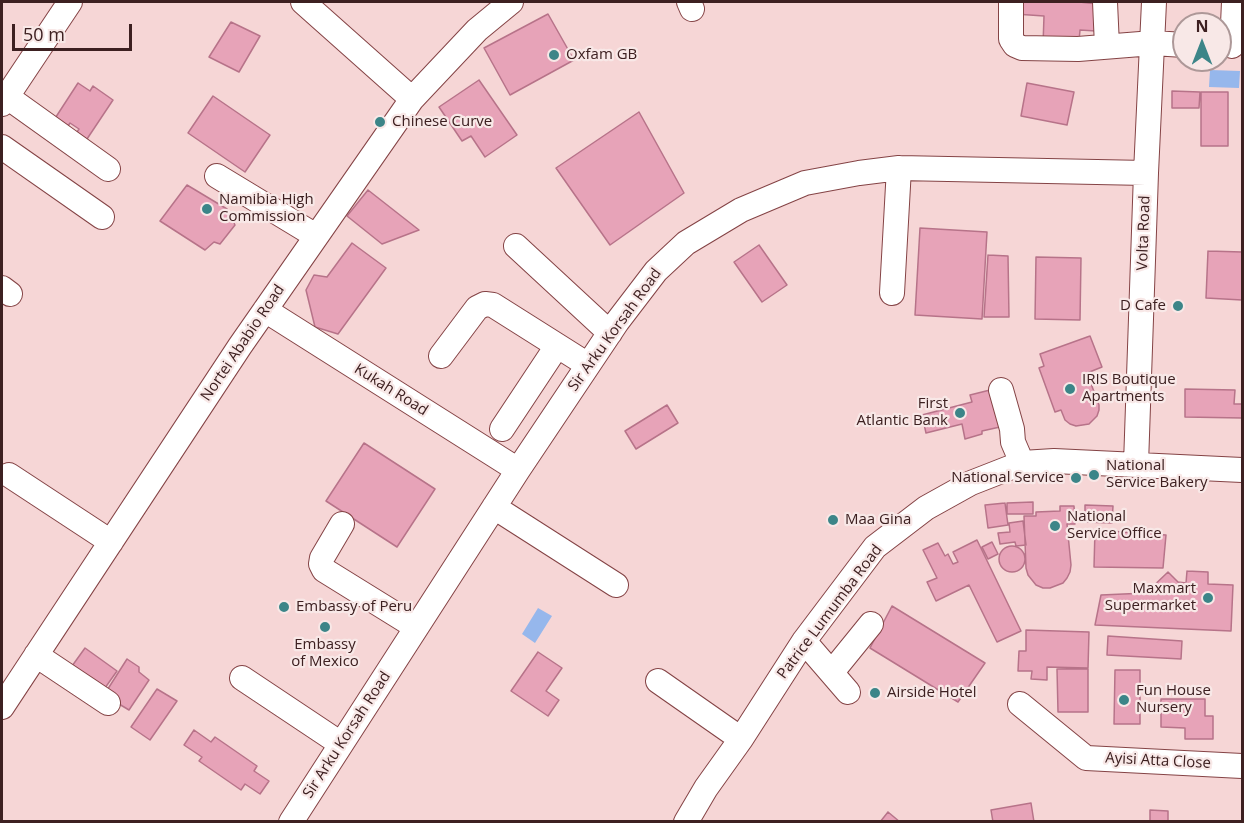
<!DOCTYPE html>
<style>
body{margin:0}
#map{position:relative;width:1244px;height:823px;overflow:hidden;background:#f6d6d6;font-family:"Open Sans",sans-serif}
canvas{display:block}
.frame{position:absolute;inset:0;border:3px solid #3d2021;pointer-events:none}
.north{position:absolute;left:1172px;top:12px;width:60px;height:60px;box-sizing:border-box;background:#f8e8e7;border:2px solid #ad9898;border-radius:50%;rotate:0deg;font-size:16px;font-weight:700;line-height:24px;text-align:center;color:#3d2021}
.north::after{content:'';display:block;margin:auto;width:21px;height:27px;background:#3c8588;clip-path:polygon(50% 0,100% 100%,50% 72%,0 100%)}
.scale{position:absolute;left:12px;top:24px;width:120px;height:27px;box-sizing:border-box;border:3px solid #3d2021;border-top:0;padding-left:8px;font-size:18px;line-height:21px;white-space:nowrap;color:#3d2021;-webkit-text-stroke:4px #f8e8e7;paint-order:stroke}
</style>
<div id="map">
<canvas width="1244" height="823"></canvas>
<div class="frame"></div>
<div class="north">N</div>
<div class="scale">50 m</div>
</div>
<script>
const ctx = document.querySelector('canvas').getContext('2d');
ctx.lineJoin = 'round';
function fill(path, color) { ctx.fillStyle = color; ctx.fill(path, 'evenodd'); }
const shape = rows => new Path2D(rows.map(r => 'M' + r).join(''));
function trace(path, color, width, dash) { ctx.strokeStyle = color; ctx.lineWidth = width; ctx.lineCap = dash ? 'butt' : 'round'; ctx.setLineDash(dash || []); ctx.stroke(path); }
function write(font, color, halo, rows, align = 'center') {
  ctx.font = font + ' "Open Sans",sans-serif'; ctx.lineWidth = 4.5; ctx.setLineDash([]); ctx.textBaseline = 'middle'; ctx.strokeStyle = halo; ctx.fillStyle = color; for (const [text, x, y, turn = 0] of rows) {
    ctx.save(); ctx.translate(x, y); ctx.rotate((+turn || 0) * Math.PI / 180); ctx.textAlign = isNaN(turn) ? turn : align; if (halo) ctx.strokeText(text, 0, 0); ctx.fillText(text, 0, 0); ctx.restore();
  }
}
fill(shape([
 [1210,70,1240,71,1239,88,1209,87],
 [538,608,552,616,535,643,522,634]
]), '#96b7ec');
const building = shape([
 [1016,2,1079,2,1098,4,1096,31,1080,30,1079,41,1043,45,1044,16,1015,14,1016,2],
 [548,14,574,60,510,95,484,48,548,14],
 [231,22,260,36,239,72,209,57,231,22],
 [479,80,517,135,485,157,471,136,462,141,439,107,479,80],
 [78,83,90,91,93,86,113,100,83,145,73,138,79,129,70,123,64,132,52,123,78,83],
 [1027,83,1074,92,1067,125,1021,116,1027,83],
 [1172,91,1200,92,1199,108,1172,108,1172,91],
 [1201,92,1228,92,1228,146,1201,146,1201,92],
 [213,96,270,135,245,172,188,133,213,96],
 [639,112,684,193,610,245,556,168,639,112],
 [187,185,227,209,235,225,220,244,214,242,205,250,160,221,187,185],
 [368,190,419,230,382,244,347,216,368,190],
 [920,228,987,232,982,319,915,315,920,228],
 [352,243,386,268,338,334,315,327,306,290,314,275,327,277,352,243],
 [759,245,787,285,762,302,734,262,759,245],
 [1208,251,1242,252,1242,300,1206,298,1208,251],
 [988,255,1008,256,1009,317,984,317,988,255],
 [1036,257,1081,258,1080,320,1035,319,1036,257],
 [1090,336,1102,367,1087,373,1099,405,1099,410,1097,416,1089,424,1076,426,1070,424,1065,420,1061,410,1055,412,1039,368,1044,366,1040,354,1090,336],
 [994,389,1009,425,982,431,982,434,965,439,962,424,926,433,922,415,972,402,970,395,994,389],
 [1185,389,1235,390,1234,404,1242,404,1242,418,1185,417,1185,389],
 [667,405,678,423,636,449,625,431,667,405],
 [364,443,435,489,397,547,326,501,364,443],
 [1033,502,1033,514,1007,514,1007,503,1033,502],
 [1005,503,1008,525,988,528,985,505,1005,503],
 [1085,505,1113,506,1112,523,1085,522,1085,505],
 [1060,506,1074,506,1075,524,1067,524,1071,565,1070,572,1067,578,1063,583,1050,588,1043,588,1036,585,1028,575,1026,568,1024,516,1036,516,1036,512,1060,511,1060,506],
 [1023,521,1026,545,1016,546,1015,542,1000,544,998,533,1010,532,1009,523,1023,521],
 [1095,530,1166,535,1163,568,1094,567,1095,530],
 [977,540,1021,631,997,642,969,585,936,601,927,582,937,578,923,550,938,543,945,556,948,554,953,564,958,562,953,552,977,540],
 [992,542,998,554,988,559,982,547,992,542],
 '999 559a13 13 0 1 1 26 0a13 13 0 1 1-26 0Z',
 [1187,571,1208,572,1208,584,1233,585,1231,631,1095,625,1101,595,1146,593,1168,572,1178,582,1186,583,1187,571],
 [892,606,985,663,958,702,870,648,892,606],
 [1026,630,1089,632,1088,668,1047,667,1047,680,1031,679,1032,671,1018,671,1019,651,1026,651,1026,630],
 [1108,636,1182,641,1181,659,1107,655,1108,636],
 [85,648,117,671,100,695,67,673,85,648],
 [538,652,562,668,546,691,559,700,548,716,511,691,538,652],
 [127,659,139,667,139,672,149,680,129,710,104,695,127,659],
 [1057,669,1088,669,1088,712,1058,712,1057,669],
 [1115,670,1140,670,1140,724,1114,724,1115,670],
 [157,689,177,701,150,740,131,727,157,689],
 [1161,699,1205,699,1205,716,1213,716,1213,739,1185,739,1185,728,1161,727,1161,699],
 [194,730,211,742,215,737,257,766,254,771,269,781,260,794,245,784,241,790,199,761,202,757,184,745,194,730],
 [1031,803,1034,822,993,822,991,810,1031,803],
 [1150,810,1168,811,1168,822,1150,822,1150,810],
 [888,812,900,822,880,822,888,812]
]);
fill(building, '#e7a3b8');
trace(building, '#b77389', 1.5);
const minor = shape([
 [303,2,412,99],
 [689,2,692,9],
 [1011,2,1011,39,1015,45,1022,48,1078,49,1153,43,1184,45],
 [1105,2,1107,46],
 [1232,46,1234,2],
 [6,96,108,169],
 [2,104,70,2],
 [2,147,102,217],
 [217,176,316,236],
 [516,246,610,333],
 [2,288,10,294],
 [892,293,899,168],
 [265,310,518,470],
 [441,356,477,308,485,304,493,305,588,365],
 [1001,390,1012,429,1013,442,1022,463],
 [502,429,557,346],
 [1136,464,1146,173,1154,2],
 [9,475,111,542],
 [494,507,616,585],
 [342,524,322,558,321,564,324,570,416,627],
 [804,641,848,692],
 [36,655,108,703],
 [832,672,871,624],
 [242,678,341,744],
 [658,681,741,739],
 [1020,704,1086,758,1242,766],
 [2,707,240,346,412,99,477,30,511,2],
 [291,822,518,470,617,322,656,271,686,243,741,210,805,183,859,173,899,168,1146,173],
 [686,822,706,788,741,739,804,641,875,547,926,508,971,483,1022,463,1054,461,1242,470]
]);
trace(minor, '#844345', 26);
trace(minor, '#fff', 24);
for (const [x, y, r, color] of [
 [554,55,6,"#3c8588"],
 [380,122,6,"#3c8588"],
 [207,209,6,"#3c8588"],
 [1178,306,6,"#3c8588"],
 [1070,389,6,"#3c8588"],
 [960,413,6,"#3c8588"],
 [1094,475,6,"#3c8588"],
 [1076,478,6,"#3c8588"],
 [833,520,6,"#3c8588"],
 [1055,526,6,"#3c8588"],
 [1208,598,6,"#3c8588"],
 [284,607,6,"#3c8588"],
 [325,627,6,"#3c8588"],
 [875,693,6,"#3c8588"],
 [1124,700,6,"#3c8588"]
]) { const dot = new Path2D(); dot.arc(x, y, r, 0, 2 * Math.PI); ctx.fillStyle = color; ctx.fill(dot); trace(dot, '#f8e8e7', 2); }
write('15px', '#3d2021', '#f8e8e7', [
 ["Oxfam GB",566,55],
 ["Chinese Curve",392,122],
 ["Namibia High",219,200],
 ["Commission",219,217],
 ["D Cafe",1166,306,"right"],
 ["IRIS Boutique",1082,380],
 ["Apartments",1082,397],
 ["First",948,404,"right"],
 ["Atlantic Bank",948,421,"right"],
 ["National",1106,466],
 ["Service Bakery",1106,483],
 ["National Service",1064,478,"right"],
 ["National",1067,517],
 ["Service Office",1067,534],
 ["Maa Gina",845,520],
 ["Maxmart",1196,589,"right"],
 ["Supermarket",1196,606,"right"],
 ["Embassy of Peru",296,607],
 ["Embassy",325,645,"center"],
 ["of Mexico",325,662,"center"],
 ["Fun House",1136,691],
 ["Nursery",1136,708],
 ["Airside Hotel",887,693]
], 'left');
write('15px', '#3d2021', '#f8e8e7', [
 ["Volta Road",1144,233,-88],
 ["Sir Arku Korsah Road",615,330,-54],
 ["Nortei Ababio Road",243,343,-56],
 ["Kukah Road",391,390,32],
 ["Patrice Lumumba Road",830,612,-53],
 ["Sir Arku Korsah Road",347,735,-57],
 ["Ayisi Atta Close",1158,761,3]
]);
</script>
